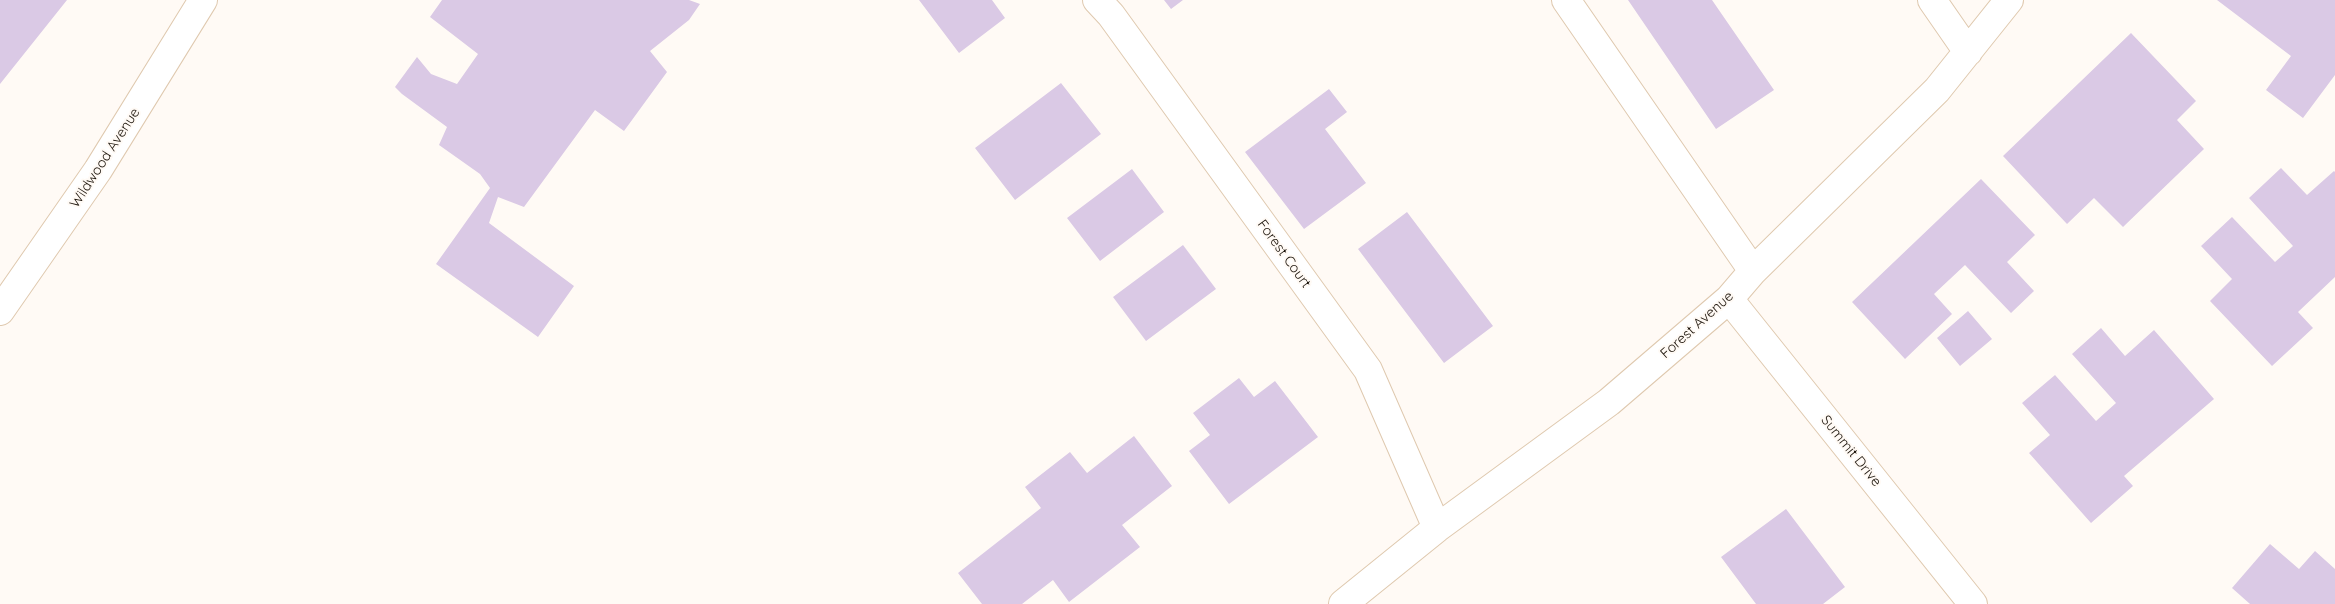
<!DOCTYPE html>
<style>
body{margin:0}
canvas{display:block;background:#fffaf5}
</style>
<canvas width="2335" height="604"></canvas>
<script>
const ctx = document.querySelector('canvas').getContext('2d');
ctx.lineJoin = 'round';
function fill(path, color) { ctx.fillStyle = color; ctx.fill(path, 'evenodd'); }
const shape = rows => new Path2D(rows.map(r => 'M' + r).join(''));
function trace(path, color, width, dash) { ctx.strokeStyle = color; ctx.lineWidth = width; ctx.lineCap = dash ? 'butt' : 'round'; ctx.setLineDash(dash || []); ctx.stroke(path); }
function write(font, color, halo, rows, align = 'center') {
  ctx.font = font + ' Quicksand,sans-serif'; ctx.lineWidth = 4; ctx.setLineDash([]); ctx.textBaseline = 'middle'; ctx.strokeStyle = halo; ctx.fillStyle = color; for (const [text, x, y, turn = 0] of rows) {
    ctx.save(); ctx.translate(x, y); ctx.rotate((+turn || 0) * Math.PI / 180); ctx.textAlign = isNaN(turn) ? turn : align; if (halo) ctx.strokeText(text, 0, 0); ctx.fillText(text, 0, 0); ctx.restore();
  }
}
fill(shape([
 [0,0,67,0,0,84],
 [442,0,689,0,700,4,689,20,650,51,667,72,624,131,595,110,524,207,498,197,489,223,574,286,538,337,436,264,490,188,480,174,439,145,447,127,402,94,395,87,417,57,431,74,457,84,478,54,430,17],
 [919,0,992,0,1005,18,959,53],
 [1164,0,1183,0,1171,9],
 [1628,0,1712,0,1774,90,1716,129],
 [2217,0,2335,0,2335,75,2303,118,2266,90,2291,56],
 [2131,33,2196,101,2177,120,2204,149,2123,227,2094,198,2067,224,2003,156],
 [1061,83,1101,134,1015,200,975,148],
 [1329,89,1347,112,1325,129,1366,183,1304,229,1245,152],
 [2281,168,2307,195,2334,171,2335,172,2335,277,2298,312,2313,328,2272,366,2210,301,2232,279,2201,246,2232,217,2275,262,2293,246,2249,198],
 [1132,169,1164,212,1100,261,1067,218],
 [1981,179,2035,235,2007,262,2034,291,2011,313,1965,265,1934,294,1952,314,1905,359,1852,302],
 [1407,212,1493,326,1444,363,1358,249],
 [1183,245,1216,289,1146,341,1113,297],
 [1968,311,1992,339,1960,366,1937,338],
 [2101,328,2125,356,2154,330,2214,399,2124,476,2133,486,2091,523,2029,453,2050,435,2022,403,2055,375,2096,421,2116,403,2072,354],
 [1239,378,1254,397,1275,381,1318,437,1229,504,1189,451,1210,435,1193,413],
 [1134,436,1172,486,1122,525,1140,547,1069,602,1053,580,1022,604,982,604,958,573,1041,508,1025,487,1070,452,1087,473],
 [1786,509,1845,587,1823,604,1756,604,1721,557],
 [2270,544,2299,569,2315,551,2335,569,2335,604,2250,604,2232,588]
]), '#dac9e5');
const minor = shape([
 [1097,0,1111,15,1368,370,1437,528],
 [1566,0,1753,271],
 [1932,0,1968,52],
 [1729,299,1973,604],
 [0,311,98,170,203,0],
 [1343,604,1437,528,1609,402,1729,299,1753,271,1937,90,2009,0]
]);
trace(minor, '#dfc9af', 30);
trace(minor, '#fff', 28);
write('14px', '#1b130a', '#fffaf5', [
 ["Wildwood Avenue",105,158,-57],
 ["Forest Court",1284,254,54],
 ["Forest Avenue",1697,325,-42],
 ["Summit Drive",1851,451,51]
]);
</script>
